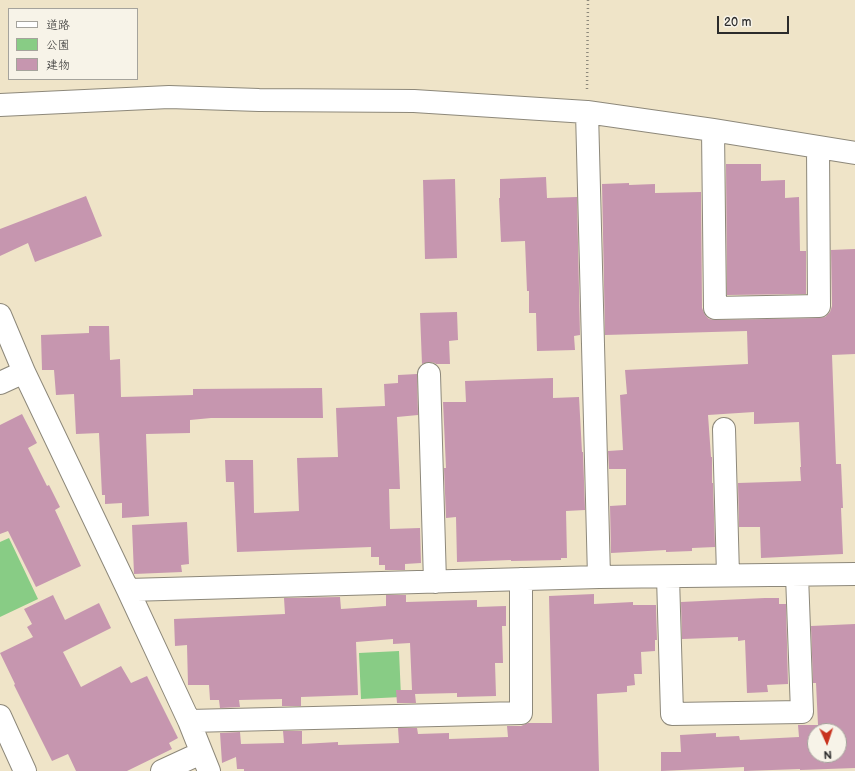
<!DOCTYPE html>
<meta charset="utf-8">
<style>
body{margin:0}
#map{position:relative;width:855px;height:771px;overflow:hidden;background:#efe4c8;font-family:"Balsamiq Sans","Klee One",sans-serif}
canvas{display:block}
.legend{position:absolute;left:8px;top:8px;width:130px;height:72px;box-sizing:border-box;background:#f7f3e8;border:1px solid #a5a39c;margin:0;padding:5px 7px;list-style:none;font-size:12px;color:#2b2b2b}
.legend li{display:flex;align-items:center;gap:8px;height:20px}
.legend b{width:20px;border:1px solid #a5a39c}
.north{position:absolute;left:807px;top:723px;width:40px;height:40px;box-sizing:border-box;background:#f7f3e8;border:1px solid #a5a39c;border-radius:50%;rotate:177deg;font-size:11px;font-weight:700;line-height:16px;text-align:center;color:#2b2b2b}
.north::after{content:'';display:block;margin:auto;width:14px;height:18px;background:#c8321e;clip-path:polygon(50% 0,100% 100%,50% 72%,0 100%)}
.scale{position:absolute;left:717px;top:16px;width:72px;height:18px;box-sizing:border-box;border:2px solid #2b2b2b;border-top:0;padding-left:5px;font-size:12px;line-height:14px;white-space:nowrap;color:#2b2b2b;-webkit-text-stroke:3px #f7f3e8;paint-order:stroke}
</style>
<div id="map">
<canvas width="855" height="771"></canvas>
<ul class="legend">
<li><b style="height:5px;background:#fff"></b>道路</li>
<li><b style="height:11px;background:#88cc85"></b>公園</li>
<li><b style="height:11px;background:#c696af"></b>建物</li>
</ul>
<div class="north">N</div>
<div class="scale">20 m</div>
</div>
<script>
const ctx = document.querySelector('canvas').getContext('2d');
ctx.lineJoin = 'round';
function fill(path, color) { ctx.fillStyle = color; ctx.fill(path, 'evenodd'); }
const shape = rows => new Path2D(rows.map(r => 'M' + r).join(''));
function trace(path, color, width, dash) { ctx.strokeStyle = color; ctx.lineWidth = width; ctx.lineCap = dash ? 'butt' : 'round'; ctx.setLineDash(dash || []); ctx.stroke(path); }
fill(shape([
 [9,538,38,599,0,617,0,542],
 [399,651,401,697,361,699,359,653]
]), '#88cc85');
fill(shape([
 [726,164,761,164,761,181,785,180,785,198,799,197,800,251,806,251,806,294,727,295],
 [546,177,547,198,577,197,580,335,574,336,575,350,537,351,536,313,529,313,529,291,527,291,525,241,501,242,499,198,500,198,500,179],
 [455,179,457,258,425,259,423,180],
 [629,183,629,185,655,184,655,193,701,192,702,308,705,315,709,319,715,320,819,318,825,317,830,312,832,306,831,250,855,249,855,354,832,355,836,464,841,464,843,508,841,508,843,554,761,558,760,527,739,527,738,483,801,481,800,467,801,467,799,422,754,424,754,412,708,415,711,457,712,457,712,483,713,483,715,547,692,548,692,551,666,552,666,550,611,553,610,506,626,505,626,469,609,469,608,451,623,450,620,395,627,394,625,370,748,364,747,331,605,335,602,184],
 [86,196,102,236,35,262,28,243,0,256,0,229],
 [457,312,458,340,449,341,450,364,436,364,435,363,429,362,422,364,420,313],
 [89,326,109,326,110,360,120,359,121,397,193,395,193,389,322,388,323,418,211,418,190,420,190,433,146,434,149,516,122,518,122,503,105,504,105,495,102,495,99,433,76,434,74,394,56,395,54,370,42,370,41,335,89,333],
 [417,374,418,415,397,417,400,489,389,489,390,529,420,528,421,563,405,564,405,570,385,570,385,565,379,565,379,557,371,557,371,547,237,552,234,482,226,482,225,460,253,460,254,513,299,511,297,458,338,457,336,408,385,406,384,384,398,383,398,375],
 [553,378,553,398,579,397,582,452,583,452,585,510,566,511,567,558,561,558,561,560,511,561,511,560,457,562,456,517,446,518,444,468,446,468,443,402,466,402,465,381],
 [22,414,37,443,28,448,47,486,49,485,60,507,55,510,81,566,36,587,8,531,0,534,0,425],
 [187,522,189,564,181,565,182,572,134,574,132,525],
 [594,594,594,604,633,602,633,605,656,605,657,640,655,640,655,651,641,652,642,674,634,674,635,685,627,686,627,692,597,694,599,771,244,771,244,769,237,769,236,757,222,763,220,733,240,732,241,744,284,743,283,731,302,731,302,744,338,742,338,745,399,743,398,728,417,728,418,734,449,733,449,739,508,737,507,726,521,726,528,723,552,723,549,596],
 [53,595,65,620,99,603,111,628,63,652,81,687,121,666,131,683,147,676,178,738,169,743,172,749,127,771,76,771,68,754,52,761,14,685,15,684,0,653,33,637,27,627,32,624,24,609],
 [386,595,406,595,406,602,477,600,477,607,506,606,506,626,502,626,503,663,495,663,496,696,457,697,457,693,415,694,416,703,397,703,396,690,412,690,410,643,393,644,393,639,356,642,358,695,301,697,301,706,282,706,282,699,239,700,240,707,220,708,219,700,210,700,209,685,188,685,187,645,175,646,174,619,285,614,284,598,340,597,341,609,386,606],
 [765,598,779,598,779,604,786,604,788,684,767,685,768,692,747,693,745,640,738,641,738,637,682,639,681,602],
 [855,624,855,768,800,770,800,769,744,771,744,767,661,771,661,752,681,752,680,735,716,733,716,737,739,736,740,740,799,737,798,725,818,725,816,683,813,683,811,626],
 [815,731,839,731,839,755,815,755]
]), '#c696af');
const minor = shape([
 [0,105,169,97,259,100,414,101,587,112,713,130,855,153],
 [587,112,599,577],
 [713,130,715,308,819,306,818,147],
 [0,315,24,372,128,590,189,721,209,771],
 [429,374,435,582],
 [0,383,24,372],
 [724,429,728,575],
 [668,577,672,714,802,712,797,575],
 [128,590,599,577,855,574],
 [0,716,25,771],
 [189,721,521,713,521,579],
 [162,771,201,753]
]);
trace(minor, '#8d887a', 24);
trace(shape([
 [587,89,588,0]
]), '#8d887a', 2.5, [1, 3]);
trace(minor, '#fff', 22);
</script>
